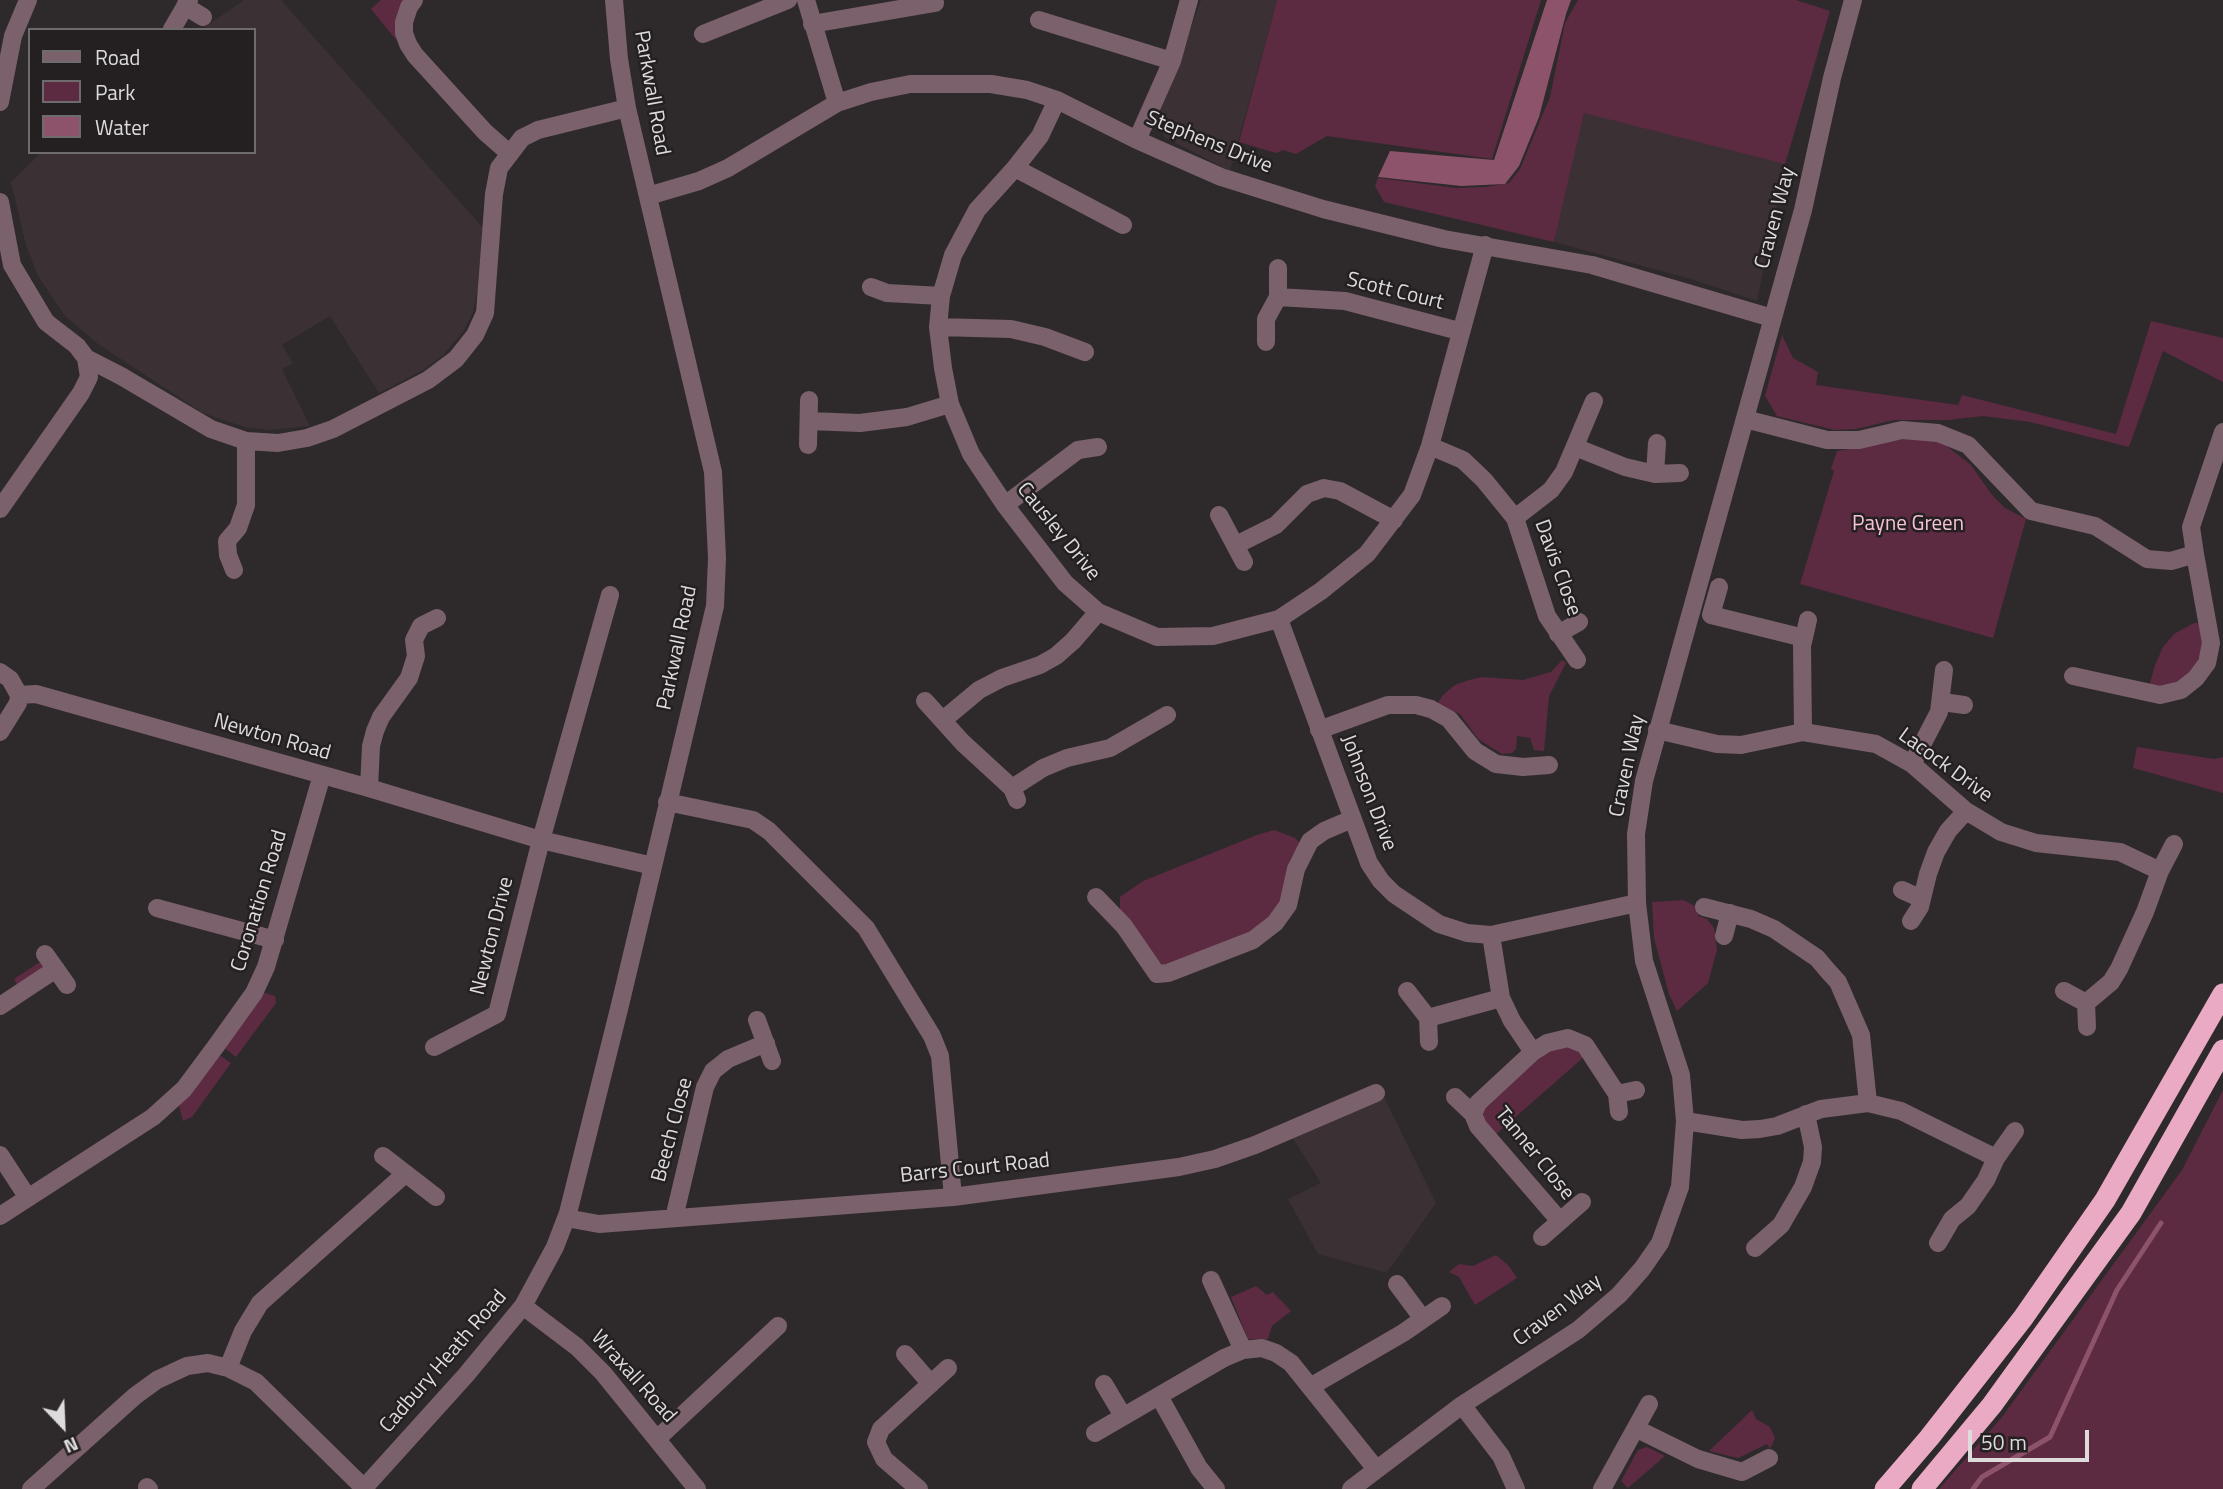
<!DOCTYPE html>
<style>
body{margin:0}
#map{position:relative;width:2223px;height:1489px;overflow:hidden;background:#2e2a2c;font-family:"Titillium Web",sans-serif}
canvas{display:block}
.legend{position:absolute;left:28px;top:28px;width:228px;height:126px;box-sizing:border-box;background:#242022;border:2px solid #6e6b6c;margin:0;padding:9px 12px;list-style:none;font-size:21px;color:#dedbdc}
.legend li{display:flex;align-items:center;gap:14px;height:35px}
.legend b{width:35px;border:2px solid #6e6b6c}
.north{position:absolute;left:28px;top:1391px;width:70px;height:70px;-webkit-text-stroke:5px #242022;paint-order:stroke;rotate:157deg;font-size:19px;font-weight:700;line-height:28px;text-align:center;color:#dedbdc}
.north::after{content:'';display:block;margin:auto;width:24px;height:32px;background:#dedbdc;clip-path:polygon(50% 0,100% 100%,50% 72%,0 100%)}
.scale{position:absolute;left:1968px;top:1430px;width:121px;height:32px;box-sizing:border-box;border:4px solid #dedbdc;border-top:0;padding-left:9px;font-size:21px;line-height:24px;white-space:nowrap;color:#dedbdc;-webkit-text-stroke:5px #242022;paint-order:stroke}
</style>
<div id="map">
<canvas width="2223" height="1489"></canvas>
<ul class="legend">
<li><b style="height:9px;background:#7b616b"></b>Road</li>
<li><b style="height:19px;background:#5c2a41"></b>Park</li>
<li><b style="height:19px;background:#8c536b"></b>Water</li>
</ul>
<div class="north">N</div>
<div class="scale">50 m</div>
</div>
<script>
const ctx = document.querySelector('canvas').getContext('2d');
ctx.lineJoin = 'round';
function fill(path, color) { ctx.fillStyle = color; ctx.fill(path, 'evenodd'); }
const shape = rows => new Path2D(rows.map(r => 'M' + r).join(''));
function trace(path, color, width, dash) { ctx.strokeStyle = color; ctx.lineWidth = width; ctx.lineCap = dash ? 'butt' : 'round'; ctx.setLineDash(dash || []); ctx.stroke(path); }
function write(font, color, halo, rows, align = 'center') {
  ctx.font = font + ' "Titillium Web",sans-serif'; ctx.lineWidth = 5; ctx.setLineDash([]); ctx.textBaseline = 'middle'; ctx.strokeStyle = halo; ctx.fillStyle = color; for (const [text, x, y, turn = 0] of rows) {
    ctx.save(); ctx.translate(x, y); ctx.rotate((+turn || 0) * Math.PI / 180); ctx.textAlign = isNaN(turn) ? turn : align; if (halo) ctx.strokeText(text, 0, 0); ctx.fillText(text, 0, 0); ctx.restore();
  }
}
fill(shape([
 [244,0,281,0,482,227,478,288,473,312,463,332,443,355,423,370,379,393,330,316,282,345,293,363,282,369,310,426,269,430,244,427,203,413,98,344,65,316,38,276,26,245,11,182,42,152,254,152,254,30,201,30],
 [1201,0,1277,0,1230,171,1164,137,1159,115],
 [1819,51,1785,164,1757,301,1691,279,1554,242,1583,113],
 [1382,1093,1436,1203,1388,1271,1384,1272,1318,1254,1288,1199,1321,1183,1291,1135]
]), '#3b3034');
fill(shape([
 [381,0,407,0,396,30,397,41,371,9],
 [1277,0,1541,0,1492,159,1327,136,1296,154,1283,150,1276,153,1239,142],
 [1578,0,1796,0,1830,11,1785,164,1584,113,1554,242,1384,202,1375,186,1378,178,1457,188,1486,187,1509,183,1520,169,1550,97,1565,23],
 [2151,321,2223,338,2223,382,2163,351,2129,447,2030,422,1983,416,1948,420,1894,420,1856,429,1835,430,1777,416,1765,396,1782,335,1793,358,1818,372,1816,385,1958,405,1962,395,2116,434],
 [1916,437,1943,443,1971,465,1992,495,2005,508,2026,519,1993,638,1800,584,1834,471,1831,469,1837,451],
 [2194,623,2200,623,2203,647,2193,671,2174,685,2166,688,2149,687,2155,665,2163,647,2174,634],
 [1562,660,1566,663,1549,696,1544,751,1534,750,1530,738,1517,736,1516,749,1512,753,1502,754,1478,739,1460,714,1437,704,1443,695,1455,685,1469,680,1482,677,1523,680,1551,672],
 [2137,747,2214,759,2223,757,2223,793,2133,768],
 [1274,830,1295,838,1299,842,1300,847,1291,858,1281,901,1263,925,1242,936,1177,963,1163,965,1156,960,1120,912,1120,897,1143,881,1257,835],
 [1683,900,1699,908,1698,916,1707,919,1714,928,1717,950,1708,983,1677,1011,1669,994,1654,938,1652,902],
 [43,960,44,968,19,988,14,979],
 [262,992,275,996,276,1003,236,1057,223,1047],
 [1569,1043,1585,1056,1495,1135,1482,1117,1484,1107,1554,1046],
 [218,1054,231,1063,192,1117,183,1121,179,1106],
 [2223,1090,2223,1489,1939,1489,2002,1417,2182,1170],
 [1496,1255,1509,1266,1517,1278,1475,1305,1459,1277,1449,1272,1459,1264,1473,1266],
 [1256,1286,1267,1295,1273,1292,1291,1311,1272,1326,1268,1339,1248,1339,1231,1297],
 [1752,1410,1756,1419,1770,1427,1775,1438,1770,1449,1767,1444,1738,1458,1709,1451],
 [1647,1447,1665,1456,1628,1488,1621,1481,1638,1450]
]), '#5c2a41');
fill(shape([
 [1547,0,1571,0,1566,14,1539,117,1519,166,1505,184,1461,186,1378,177,1390,151,1494,160]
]), '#8c536b');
trace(shape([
 [1973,1489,1982,1477,2050,1437,2117,1290,2161,1223]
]), '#8c536b', 5);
trace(shape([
 [414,0,409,7,404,22,404,33,408,44,415,55,485,132,509,153],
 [806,0,837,103],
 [185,6,203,17],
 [1039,20,1172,61],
 [812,24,935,3],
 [172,29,189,0],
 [703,34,788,0],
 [1057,100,1040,136,1015,168,977,210,953,255,941,296,938,327,943,368,950,404,971,454,1005,505,1065,583,1098,612,1157,637,1213,636,1279,619,1321,591,1367,554,1412,495,1430,446,1485,245],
 [0,102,13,36,28,0],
 [1137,140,1172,61,1189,0],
 [1015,168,1123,225],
 [648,196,699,181,728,168,837,103,871,92,910,84,991,84,1027,90,1057,100,1137,140,1221,177,1323,209,1444,239,1592,265,1772,318],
 [0,202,12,265,46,322,77,346,86,358,121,376,211,429,246,441,278,443,307,438,333,429,428,380,456,359,475,335,485,313,494,194,499,168,522,138,538,130,627,108],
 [871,287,887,293,941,296],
 [1278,297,1345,301,1459,331],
 [938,327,1011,329,1045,337,1085,352],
 [1266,342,1266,319,1278,297,1278,268],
 [1745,419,1827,440,1859,440,1902,430,1938,433,1968,445,2031,511,2095,526,2147,559,2171,561,2195,554,2191,527,2223,432],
 [810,421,860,423,907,417,950,404],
 [808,445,809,400],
 [1430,446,1463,460,1484,480,1515,518,1547,616,1577,660],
 [1575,447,1625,467,1655,474,1680,473],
 [1655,474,1657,443],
 [1005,505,1078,450,1098,447],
 [0,509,81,393,89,377,86,358],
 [1219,515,1244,562],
 [1515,518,1551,490,1564,472,1594,401],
 [1236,545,1276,525,1307,494,1324,488,1340,491,1394,520],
 [234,570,228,555,227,541,238,528,246,505,246,441],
 [1719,587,1711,615,1804,638],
 [1279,619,1369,863,1381,881,1394,894,1439,924,1467,933,1491,935,1637,903],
 [1558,634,1579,622],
 [0,672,10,679,19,695],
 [2073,676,2160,695,2181,690,2196,678,2207,663,2211,643,2195,554],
 [19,695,36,694,369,788,541,840,653,866],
 [925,701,963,743,1012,788,1017,800],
 [1942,702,1964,705],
 [943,720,979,690,1002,678,1040,665,1056,656,1073,641,1098,612],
 [1319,730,1388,705,1416,705,1431,709,1449,719,1475,751,1496,764,1523,767,1549,765],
 [1657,730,1717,744,1741,745,1803,732,1876,744,1912,764,1966,811,2001,832,2036,843,2120,852,2160,871],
 [0,732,18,703,19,695],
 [1803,732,1802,646,1808,620],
 [1912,764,1939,712,1944,670],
 [369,788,371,746,375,731,381,717,409,678,416,656,414,640,421,626,437,618],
 [1012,788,1043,768,1067,758,1110,748,1167,715],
 [667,802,753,820,769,831,866,928,932,1036,940,1056,953,1197],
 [1902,890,1922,899],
 [1096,897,1124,926,1157,974,1168,973,1253,940,1275,923,1288,905,1296,869,1310,841,1324,831,1352,819],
 [1704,907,1751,919,1774,929,1817,958,1828,971,1838,982,1861,1035,1868,1103],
 [157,908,275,940],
 [1911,921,1920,907,1928,874,1936,852,1948,831,1966,811],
 [1491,935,1501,998,1512,1021,1533,1052,1478,1103,1473,1114,1478,1126,1560,1221],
 [1724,936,1730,913],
 [45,954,67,985],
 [1407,991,1428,1018,1429,1042],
 [2064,991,2086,1003,2087,1027],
 [2086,1003,2111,982,2119,969,2145,912,2160,871,2174,844],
 [0,1006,56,969],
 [1428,1018,1501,998],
 [757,1020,772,1061],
 [434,1047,497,1014,541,840,610,595],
 [1533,1052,1547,1043,1568,1038,1585,1045,1617,1094,1619,1112],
 [1617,1094,1636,1090],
 [1455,1097,1473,1114],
 [1685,1121,1742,1130,1760,1129,1777,1126,1821,1109,1868,1103,1901,1111,1996,1158],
 [0,1155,28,1198],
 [383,1156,436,1197],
 [0,1216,153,1117,184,1089,216,1046,254,993,266,967,322,775],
 [566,1218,599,1224,953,1197,1179,1167,1215,1159,1255,1145,1376,1093],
 [674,1218,705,1087,713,1071,728,1059,766,1043],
 [1542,1237,1582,1202],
 [1938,1243,1952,1219,1968,1206,1986,1180,1996,1158,2015,1131],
 [1755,1248,1781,1225,1803,1187,1812,1162,1813,1147,1806,1114],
 [1211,1280,1243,1350],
 [1397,1284,1423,1319],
 [523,1306,577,1347,603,1373,697,1489],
 [905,1354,931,1384],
 [228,1368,243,1331,260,1303,405,1174],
 [1104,1384,1123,1416],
 [1310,1387,1403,1333,1442,1306],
 [1159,1396,1199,1468,1216,1489],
 [1462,1405,1501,1456,1516,1489],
 [1637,1429,1698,1459,1742,1472,1769,1458],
 [1095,1433,1224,1358,1243,1350,1262,1348,1276,1353,1291,1363,1376,1469],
 [658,1438,778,1326],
 [147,1487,149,1489],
 [31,1489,135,1396,157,1380,187,1366,208,1363,228,1368,256,1382,364,1488],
 [363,1489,466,1375,523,1306,555,1247,568,1213,620,1005,715,606,717,558,713,472,627,108,619,59,614,0],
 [919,1489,884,1459,876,1442,881,1429,948,1368],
 [1351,1489,1462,1405,1578,1330,1619,1295,1642,1269,1660,1243,1680,1187,1685,1121,1681,1075,1644,961,1637,903,1636,834,1644,781,1803,210,1832,78,1853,0],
 [1602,1489,1649,1404]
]), '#7b616b', 18);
trace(shape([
 [1885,1489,1929,1438,2023,1318,2105,1200,2223,994],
 [1922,1489,1992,1405,2131,1213,2223,1050]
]), '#eaaac4', 21);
write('21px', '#dedbdc', '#242022', [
 ["Parkwall Road",651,93,80],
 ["Stephens Drive",1209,143,22],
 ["Craven Way",1776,218,-75],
 ["Scott Court",1395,292,14],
 ["Causley Drive",1058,532,51],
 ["Davis Close",1557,568,70],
 ["Parkwall Road",678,648,-78],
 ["Newton Road",272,738,16],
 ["Craven Way",1628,766,-78],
 ["Lacock Drive",1945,766,36],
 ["Johnson Drive",1368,793,69],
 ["Coronation Road",260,901,-73],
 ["Newton Drive",493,936,-76],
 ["Beech Close",673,1130,-75],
 ["Tanner Close",1534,1154,51],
 ["Barrs Court Road",975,1169,-6],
 ["Craven Way",1558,1311,-37],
 ["Cadbury Heath Road",444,1362,-49],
 ["Wraxall Road",633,1377,48]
]);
write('21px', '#f7c1d6', '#242022', [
 ["Payne Green",1908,525]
]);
</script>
